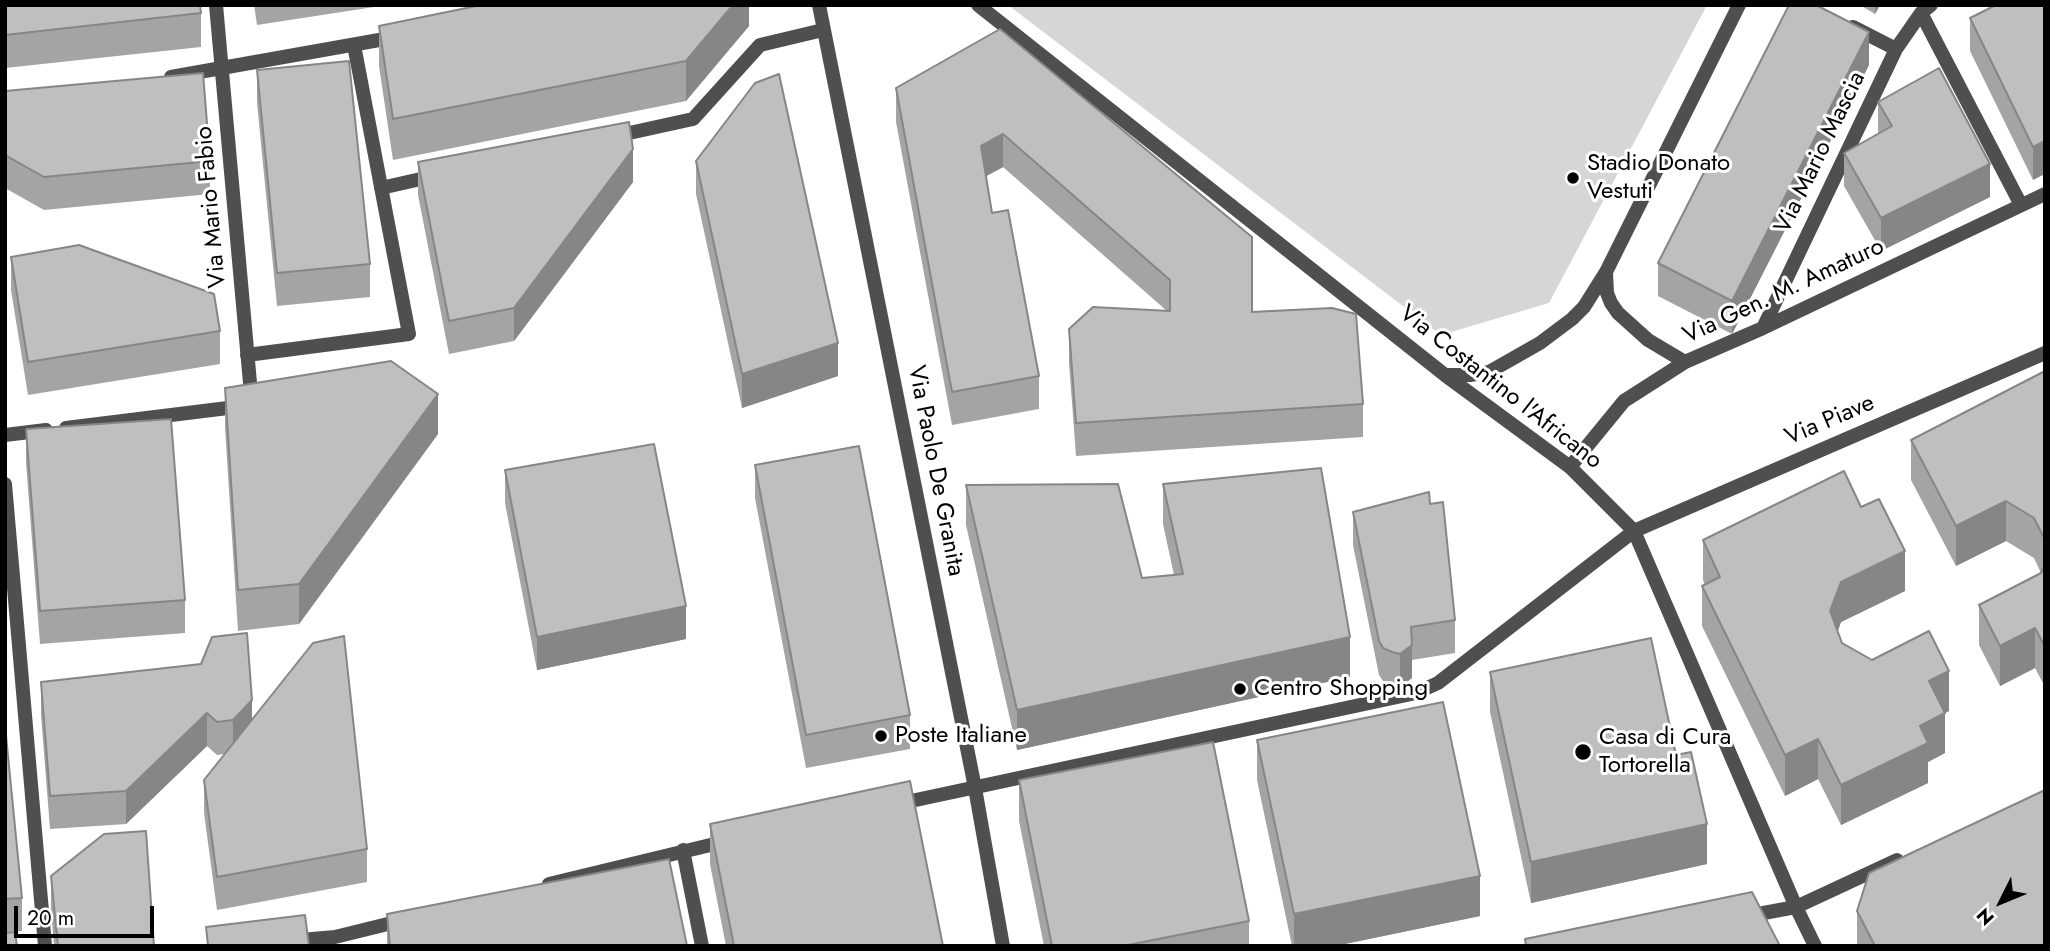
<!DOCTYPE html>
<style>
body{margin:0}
#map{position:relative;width:2050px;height:951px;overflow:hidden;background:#fff;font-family:Jost,sans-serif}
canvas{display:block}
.frame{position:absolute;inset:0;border:7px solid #000;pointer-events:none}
.north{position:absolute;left:1966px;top:867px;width:70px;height:70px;-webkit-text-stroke:5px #fff;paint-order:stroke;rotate:227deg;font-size:19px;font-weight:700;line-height:28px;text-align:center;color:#000}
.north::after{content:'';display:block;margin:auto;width:24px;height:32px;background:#000;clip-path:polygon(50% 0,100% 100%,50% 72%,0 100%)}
.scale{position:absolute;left:14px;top:906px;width:140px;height:32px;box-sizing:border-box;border:4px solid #000;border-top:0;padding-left:9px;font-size:21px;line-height:24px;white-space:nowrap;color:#000;-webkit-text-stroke:5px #fff;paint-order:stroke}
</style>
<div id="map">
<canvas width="2050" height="951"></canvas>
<div class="frame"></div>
<div class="north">N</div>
<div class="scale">20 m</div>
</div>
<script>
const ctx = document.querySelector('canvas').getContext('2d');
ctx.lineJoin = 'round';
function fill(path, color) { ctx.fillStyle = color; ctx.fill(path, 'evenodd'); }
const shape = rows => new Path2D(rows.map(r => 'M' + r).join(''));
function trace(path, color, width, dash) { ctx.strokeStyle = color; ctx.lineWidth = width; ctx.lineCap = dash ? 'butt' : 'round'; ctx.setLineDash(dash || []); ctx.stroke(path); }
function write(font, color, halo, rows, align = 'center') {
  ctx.font = font + ' Jost,sans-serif'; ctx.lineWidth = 6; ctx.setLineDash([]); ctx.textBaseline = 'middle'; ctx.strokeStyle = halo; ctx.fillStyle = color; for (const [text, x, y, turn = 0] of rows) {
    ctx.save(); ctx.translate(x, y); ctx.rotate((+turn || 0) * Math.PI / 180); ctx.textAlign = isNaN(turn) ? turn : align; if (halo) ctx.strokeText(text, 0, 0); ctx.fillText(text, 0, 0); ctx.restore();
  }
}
fill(shape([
 [1008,5,1707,5,1549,303,1441,335]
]), '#d6d6d6');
trace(shape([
 [978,5,1445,375,1570,467,1634,531,1796,907,1815,946],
 [1921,13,2021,205],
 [1853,27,1896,49],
 [171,77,396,37],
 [611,137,693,119,760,45,823,30],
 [381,188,434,176],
 [1606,272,1607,293,1611,303,1618,313,1648,340,1685,362],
 [1763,328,1896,49,1921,13,1931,5],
 [247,355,409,334,354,45],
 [1445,375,1470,375,1489,372,1540,343,1572,319,1584,307,1606,272,1739,5],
 [66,428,252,405,216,5],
 [5,435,46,430],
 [1570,467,1624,401,1685,362,1763,328,2045,194],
 [5,484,45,946],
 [897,804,1416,693,1438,683,1634,531,2045,353],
 [683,850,702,946],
 [549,884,727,841],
 [1747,916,1796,907,1897,860],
 [290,941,335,937,404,920]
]), '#4f4f4f', 14);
trace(shape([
 [819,5,975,788,1003,946]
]), '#4f4f4f', 14);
fill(shape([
 [5,5,201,13,201,47,5,68],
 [254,5,387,5,257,25],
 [749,5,749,26,686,101,393,160,379,66,379,26],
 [1860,5,1880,5,1875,14],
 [2045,5,2033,180,1970,51,1970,18],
 [1000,29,1252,312,1363,404,1363,437,1076,456,1069,363,1069,329,1167,311,1003,167,986,176,992,213,1039,376,1039,409,952,425,896,122,896,88],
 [1869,65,1732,334,1658,296,1658,263],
 [257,70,370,264,370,297,277,306,257,103],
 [5,91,210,161,210,194,44,210,5,188],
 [1878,102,1990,197,1881,251,1844,186,1844,153,1878,133],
 [696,161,838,376,742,408,696,194],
 [418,162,633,182,514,341,449,354,418,195],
 [11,257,220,331,220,364,28,395,11,290],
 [2045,371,2045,687,2035,668,2000,686,1979,645,1979,605,2041,573,2034,558,2006,541,1956,566,1911,480,1911,440],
 [225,388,438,434,299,624,238,631,225,428],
 [26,429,185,600,185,633,40,644,26,463],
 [755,465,910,715,910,749,806,768,755,498],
 [505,470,686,639,537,670,505,503],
 [1163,484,1350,677,1017,750,966,525,966,485,1142,578,1174,575,1163,524],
 [1430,504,1455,620,1455,653,1412,660,1412,678,1400,687,1392,686,1383,681,1379,675,1353,545,1353,512],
 [1703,540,1905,591,1841,622,1838,631,1842,643,1949,711,1945,713,1945,753,1928,762,1928,783,1841,825,1818,779,1785,796,1702,626,1702,586,1705,585,1703,580],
 [1490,672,1676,755,1707,864,1531,903,1490,712],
 [41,682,252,720,367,849,367,882,217,910,204,813,204,780,224,754,217,755,207,746,126,824,50,829,41,715],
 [5,725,22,898,22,931,5,932],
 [1257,740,1480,916,1335,946,1292,946,1257,780],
 [1019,780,1249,921,1249,946,1044,946,1019,821],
 [710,824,943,946,726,946,710,864],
 [51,876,154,946,54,946,51,909],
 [1857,911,2045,946,1857,946],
 [387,914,687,946,387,946]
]), '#a4a4a4');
fill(shape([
 [733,5,749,5,749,26,686,101,686,61],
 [1875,5,1880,5,1875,14],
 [1869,32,1869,65,1732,334,1732,301],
 [1003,134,1003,167,981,179,981,146],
 [2045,141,2045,174,2033,180,2033,147],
 [633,149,633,182,514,341,514,308],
 [1990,164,1990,197,1881,251,1881,218],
 [838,343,838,376,742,408,742,374],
 [438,394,438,434,299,624,299,584],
 [2006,501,2006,541,1956,566,1956,526],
 [1905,551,1905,591,1841,622,1830,651,1830,611,1841,582],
 [686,606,686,639,537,670,537,637],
 [2035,628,2035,668,2000,686,2000,646],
 [1350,637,1350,677,1017,750,1017,710],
 [1412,645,1412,678,1400,687,1400,654],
 [1949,671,1949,711,1945,713,1945,753,1928,762,1928,783,1841,825,1841,785,1920,726,1929,681],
 [252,700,252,733,233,753,233,720],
 [207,713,207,746,126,824,126,791],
 [1818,739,1818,779,1785,796,1785,755],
 [1707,824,1707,864,1531,903,1531,862],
 [1480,876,1480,916,1335,946,1294,946,1294,914]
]), '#868686');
const building = shape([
 [5,5,200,5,201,13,5,35,5,5],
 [481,5,733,5,686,61,393,119,379,26,481,5],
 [1789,5,1816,5,1869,32,1732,301,1658,263,1789,5],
 [1996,5,2045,5,2045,141,2033,147,1970,18,1996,5],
 [1000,29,1252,237,1252,312,1332,308,1356,314,1363,404,1076,423,1069,329,1093,307,1170,311,1170,280,1003,134,981,146,992,213,1008,210,1039,376,952,392,896,88,1000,29],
 [349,61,370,264,277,273,257,70,349,61],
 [1939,68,1990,164,1881,218,1844,153,1892,126,1878,102,1939,68],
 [203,73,210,161,44,177,5,155,5,91,203,73],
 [779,74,838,343,742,374,696,161,755,83,779,74],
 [629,122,633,149,514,308,449,321,418,162,629,122],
 [79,245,214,294,220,331,28,362,11,257,79,245],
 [391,361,438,394,299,584,238,590,225,388,391,361],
 [2045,371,2045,540,2034,518,2006,501,1956,526,1911,440,2045,371],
 [171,419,185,600,40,611,26,429,171,419],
 [654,444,686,606,537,637,505,470,654,444],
 [859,446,910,715,806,735,755,465,859,446],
 [1321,468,1350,637,1017,710,966,485,1118,484,1142,578,1183,574,1163,484,1321,468],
 [1844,471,1861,507,1879,499,1905,551,1841,582,1830,611,1842,643,1872,660,1929,631,1949,671,1929,681,1945,713,1920,726,1928,743,1841,785,1818,739,1785,755,1702,586,1720,577,1703,540,1844,471],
 [1429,492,1430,504,1443,502,1455,620,1411,627,1412,645,1400,654,1392,652,1383,648,1379,641,1353,512,1429,492],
 [2045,564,2045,647,2035,628,2000,646,1979,605,2041,573,2045,564],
 [247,633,252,700,233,720,217,722,207,713,126,791,50,796,41,682,201,664,212,637,247,633],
 [344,636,367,849,217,877,204,780,313,643,344,636],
 [1651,638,1676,755,1691,752,1707,824,1531,862,1490,672,1651,638],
 [1443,702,1480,876,1294,914,1257,740,1443,702],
 [5,725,22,898,5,899,5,725],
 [1213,742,1249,921,1123,946,1052,946,1019,780,1213,742],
 [910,781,943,946,734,946,710,824,910,781],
 [2045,790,2045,946,1875,946,1857,911,1869,873,2045,790],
 [146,831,154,946,58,946,51,876,104,834,146,831],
 [669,859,687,946,390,946,387,914,669,859],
 [1752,892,1780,946,1526,946,1525,939,1752,892],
 [305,915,309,946,208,946,206,927,305,915],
 [15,932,17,946,5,946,5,933,15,932]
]);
fill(building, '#bfbfbf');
trace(building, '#868686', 2);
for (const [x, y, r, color] of [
 [1573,178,7,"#000"],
 [1240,689,7,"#000"],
 [881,736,7,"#000"],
 [1583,752,9,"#000"]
]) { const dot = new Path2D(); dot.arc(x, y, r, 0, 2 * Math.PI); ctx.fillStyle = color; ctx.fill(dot); trace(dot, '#fff', 2.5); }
write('24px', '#000', '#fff', [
 ["Via Mario Mascia",1821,153,-64],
 ["Via Mario Fabio",212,207,-95],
 ["Via Gen. M. Amaturo",1784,292,-25],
 ["Via Costantino l'Africano",1500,388,38],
 ["Via Piave",1830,421,-23],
 ["Via Paolo De Granita",935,471,79]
]);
write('24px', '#000', '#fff', [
 ["Stadio Donato",1587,164],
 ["Vestuti",1587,192],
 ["Centro Shopping",1254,689],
 ["Poste Italiane",895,736],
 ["Casa di Cura",1599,738],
 ["Tortorella",1599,766]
], 'left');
</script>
